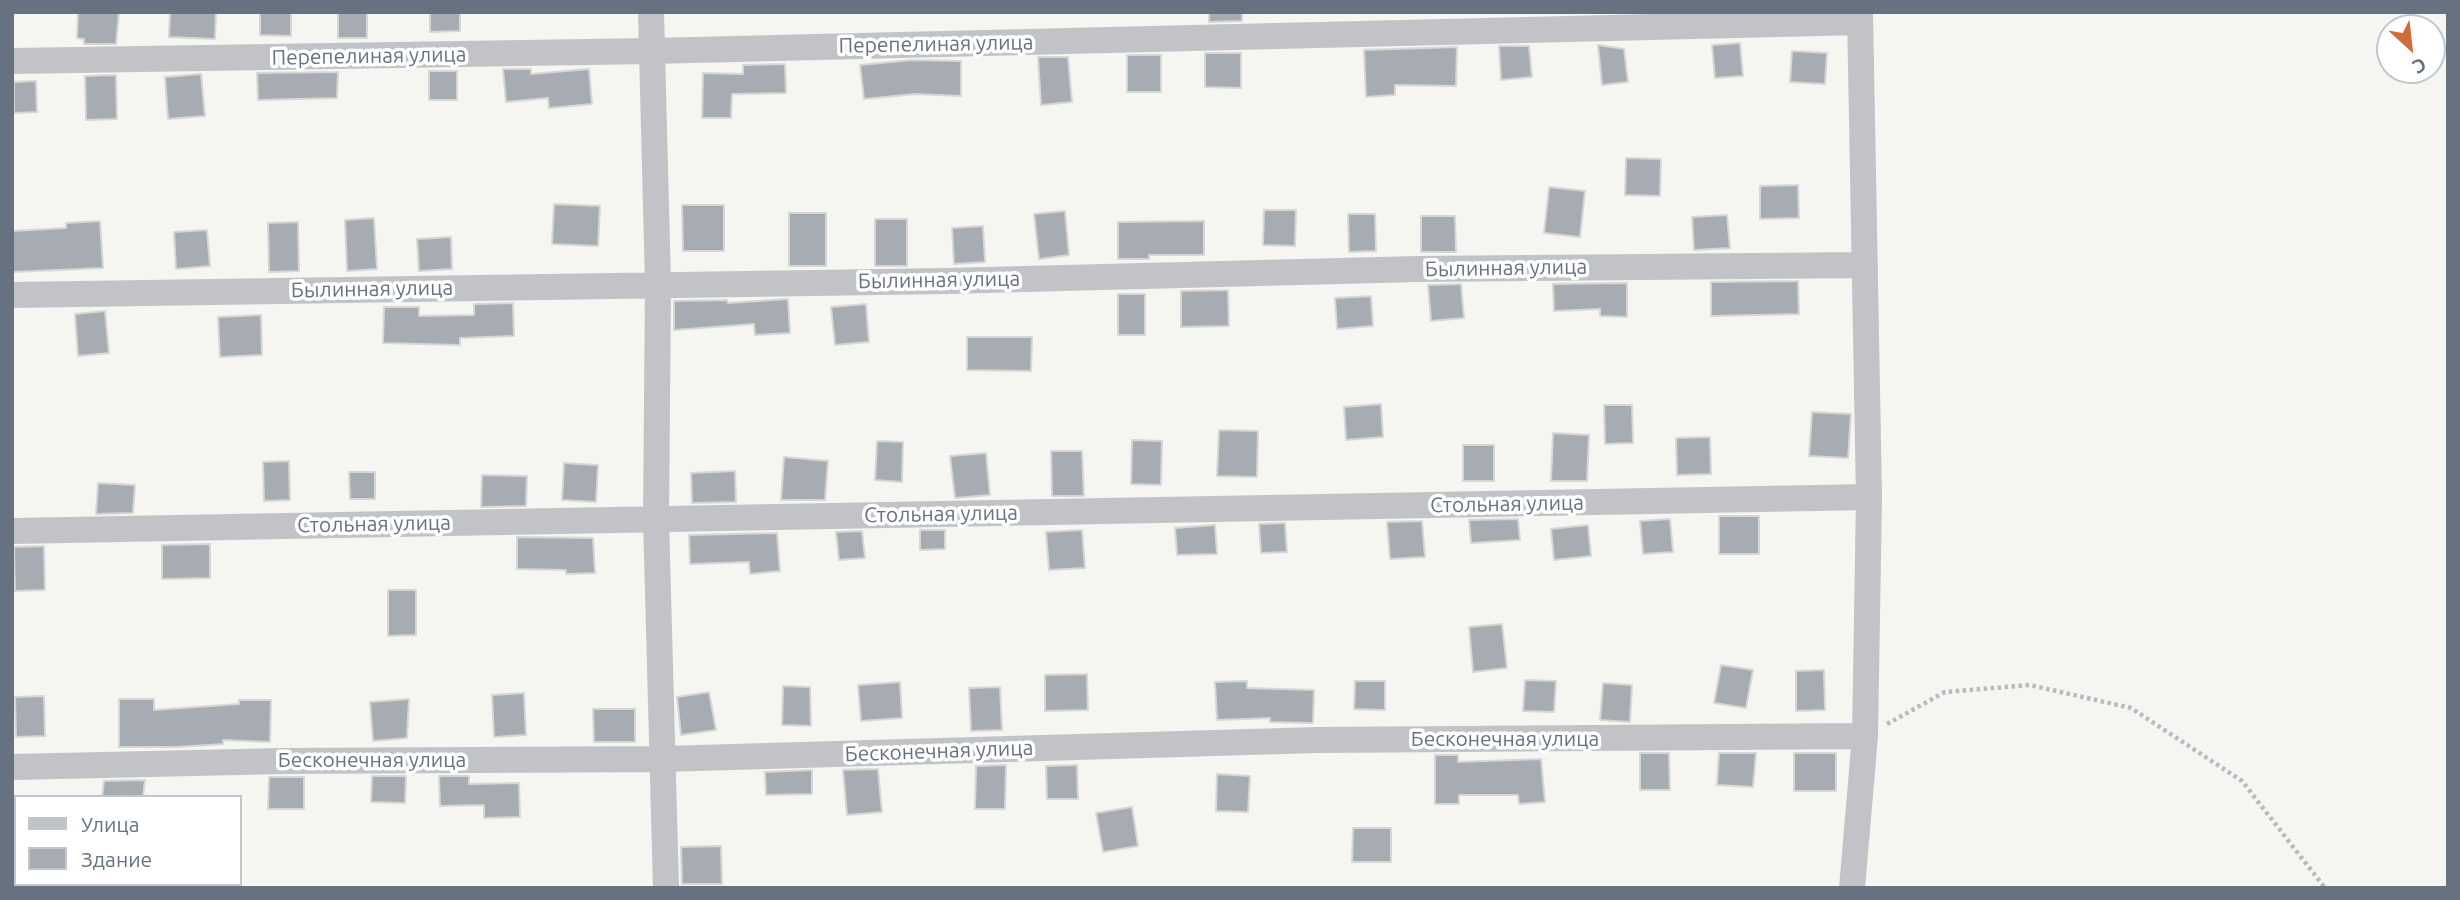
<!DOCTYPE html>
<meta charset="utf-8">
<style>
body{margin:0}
#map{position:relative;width:2460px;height:900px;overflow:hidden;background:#f5f5f2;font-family:Ubuntu,sans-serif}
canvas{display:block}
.frame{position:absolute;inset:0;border:14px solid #677280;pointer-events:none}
.legend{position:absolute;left:14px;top:795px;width:228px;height:91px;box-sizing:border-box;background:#fff;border:2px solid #c2c7cc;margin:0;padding:9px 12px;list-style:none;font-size:21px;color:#677280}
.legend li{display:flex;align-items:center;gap:14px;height:35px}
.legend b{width:35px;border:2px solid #c2c7cc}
.north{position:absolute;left:2376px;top:14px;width:70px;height:70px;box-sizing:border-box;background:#fff;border:2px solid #c2c7cc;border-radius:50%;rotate:153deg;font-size:19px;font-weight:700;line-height:28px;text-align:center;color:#677280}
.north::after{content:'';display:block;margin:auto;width:24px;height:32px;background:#d06c37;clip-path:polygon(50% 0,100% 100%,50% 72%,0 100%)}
</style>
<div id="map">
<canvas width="2460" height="900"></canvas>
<div class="frame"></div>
<ul class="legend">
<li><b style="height:9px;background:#c1c3c7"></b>Улица</li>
<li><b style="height:19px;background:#a6acb2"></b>Здание</li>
</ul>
<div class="north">С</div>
</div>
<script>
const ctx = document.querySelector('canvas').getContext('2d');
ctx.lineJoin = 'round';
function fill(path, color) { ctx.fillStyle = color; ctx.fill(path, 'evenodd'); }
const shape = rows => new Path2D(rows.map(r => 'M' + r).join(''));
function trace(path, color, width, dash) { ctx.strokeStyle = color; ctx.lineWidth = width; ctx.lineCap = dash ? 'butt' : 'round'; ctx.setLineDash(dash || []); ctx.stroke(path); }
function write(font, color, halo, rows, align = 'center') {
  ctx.font = font + ' Ubuntu,sans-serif'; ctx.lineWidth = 7; ctx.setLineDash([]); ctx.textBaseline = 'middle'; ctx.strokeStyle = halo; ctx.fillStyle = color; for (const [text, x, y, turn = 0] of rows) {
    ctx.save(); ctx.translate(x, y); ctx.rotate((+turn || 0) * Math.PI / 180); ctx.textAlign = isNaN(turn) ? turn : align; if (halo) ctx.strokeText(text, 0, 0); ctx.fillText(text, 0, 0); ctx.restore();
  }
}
const building = shape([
 [78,12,119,12,116,44,84,44,84,39,77,38,78,12],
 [170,12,216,12,215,39,169,37,170,12],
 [260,12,291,12,291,36,260,35,260,12],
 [338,12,367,12,367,38,338,38,338,12],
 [430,12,460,12,460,31,430,32,430,12],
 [1209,12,1242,12,1242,21,1209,22,1209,12],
 [1740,43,1743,76,1715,78,1712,45,1740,43],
 [1598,45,1624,49,1628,82,1602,85,1598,45],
 [1499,46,1529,46,1532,77,1501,80,1499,46],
 [1457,47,1456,86,1395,85,1395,95,1366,97,1364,50,1457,47],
 [1792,51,1827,53,1825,84,1790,82,1792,51],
 [1205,53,1241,53,1241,88,1205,87,1205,53],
 [1127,55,1161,55,1161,92,1127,92,1127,55],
 [1038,57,1068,57,1072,102,1041,105,1038,57],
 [912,60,961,61,961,96,916,94,864,99,860,65,912,60],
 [785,64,786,93,732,94,731,118,702,118,703,73,743,74,743,65,785,64],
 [503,69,531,69,531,74,589,69,592,104,549,108,548,98,506,102,503,69],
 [429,71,457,71,457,100,429,100,429,71],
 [338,72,337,98,258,100,257,73,338,72],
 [201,74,205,116,168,119,165,77,201,74],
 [116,75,117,119,86,120,85,76,116,75],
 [36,81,37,112,14,113,14,82,36,81],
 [1626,158,1661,159,1660,196,1625,195,1626,158],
 [1798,185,1799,218,1760,219,1760,186,1798,185],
 [1549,187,1585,191,1580,237,1544,233,1549,187],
 [554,204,600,206,598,246,552,244,554,204],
 [682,205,724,205,724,251,683,251,682,205],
 [1264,210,1296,210,1295,246,1263,245,1264,210],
 [1065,211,1069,255,1039,259,1034,214,1065,211],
 [789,213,826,213,826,266,789,266,789,213],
 [1348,214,1375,214,1376,251,1349,252,1348,214],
 [1727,215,1730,248,1694,250,1692,217,1727,215],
 [1421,216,1455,216,1456,252,1421,252,1421,216],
 [374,218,377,269,347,271,345,220,374,218],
 [875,219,907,219,907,266,875,266,875,219],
 [100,221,103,268,12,272,12,231,66,228,66,223,100,221],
 [1204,221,1204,255,1149,255,1149,259,1118,259,1118,222,1204,221],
 [298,222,299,271,269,272,268,223,298,222],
 [983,226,985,262,954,264,952,228,983,226],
 [207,230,210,266,176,269,174,232,207,230],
 [451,237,452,269,419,271,417,239,451,237],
 [1798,281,1799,314,1711,316,1711,282,1798,281],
 [1627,283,1627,317,1600,316,1600,309,1554,311,1553,284,1627,283],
 [1461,284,1464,318,1431,321,1428,285,1461,284],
 [1228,290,1229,326,1181,327,1181,291,1228,290],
 [1118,294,1145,294,1145,335,1118,335,1118,294],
 [1371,296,1373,326,1337,329,1335,298,1371,296],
 [788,299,790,333,755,335,754,324,674,330,674,301,727,300,728,303,788,299],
 [513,303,514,336,460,338,460,345,383,343,384,307,419,307,419,316,474,315,474,304,513,303],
 [866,304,869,342,835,345,831,307,866,304],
 [105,311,109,353,78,356,75,314,105,311],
 [261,315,262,355,220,357,218,317,261,315],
 [967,337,1032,337,1031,371,967,370,967,337],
 [1381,404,1383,437,1346,440,1344,407,1381,404],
 [1604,405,1632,405,1633,443,1605,444,1604,405],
 [1812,412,1851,414,1848,458,1809,456,1812,412],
 [1219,430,1258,431,1257,477,1217,476,1219,430],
 [1553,433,1589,435,1587,481,1551,481,1553,433],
 [1710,437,1711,474,1677,475,1676,438,1710,437],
 [1132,440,1162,441,1161,485,1131,484,1132,440],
 [877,441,903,442,902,482,875,480,877,441],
 [1463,445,1494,445,1494,481,1463,481,1463,445],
 [1051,451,1082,451,1084,496,1052,496,1051,451],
 [986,453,990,495,955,498,950,456,986,453],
 [784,457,828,461,825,500,781,500,784,457],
 [289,461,290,500,264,501,263,462,289,461],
 [564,463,598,465,596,502,562,500,564,463],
 [735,471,736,502,692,503,691,473,735,471],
 [349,472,375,472,375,499,350,499,349,472],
 [482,475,527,476,526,506,481,507,482,475],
 [98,483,135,485,133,513,96,514,98,483],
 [1719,516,1759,516,1759,554,1719,554,1719,516],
 [1518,519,1520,540,1471,543,1469,520,1518,519],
 [1670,519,1673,552,1643,554,1640,521,1670,519],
 [1422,521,1425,557,1390,559,1387,522,1422,521],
 [1285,523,1287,552,1261,553,1259,524,1285,523],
 [1215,525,1217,554,1177,555,1175,528,1215,525],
 [1588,525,1591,556,1554,560,1551,529,1588,525],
 [920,530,945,530,945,549,920,550,920,530],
 [1082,530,1085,568,1049,570,1046,532,1082,530],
 [862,531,865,558,839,560,836,532,862,531],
 [777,533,780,571,750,574,749,562,690,564,689,535,777,533],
 [517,537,593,538,595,573,566,574,566,570,517,569,517,537],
 [210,544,210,578,162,579,162,545,210,544],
 [44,546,45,590,15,591,14,547,44,546],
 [388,590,416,590,416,635,388,636,388,590],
 [1502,624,1507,668,1473,672,1469,627,1502,624],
 [1721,665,1753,670,1746,708,1714,703,1721,665],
 [1824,670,1825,710,1796,711,1796,671,1824,670],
 [1087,674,1088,710,1045,711,1045,675,1087,674],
 [1525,680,1556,681,1554,712,1523,711,1525,680],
 [1247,681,1247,688,1314,690,1313,723,1270,722,1270,718,1217,720,1215,682,1247,681],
 [1355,681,1385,681,1385,710,1354,709,1355,681],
 [900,682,902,718,861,721,858,685,900,682],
 [1603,683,1632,685,1630,722,1600,720,1603,683],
 [783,686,810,687,811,726,782,725,783,686],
 [1000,687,1002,730,971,731,969,688,1000,687],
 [709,692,716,730,681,735,677,697,709,692],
 [524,693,526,735,494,737,492,695,524,693],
 [44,696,45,736,16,737,15,697,44,696],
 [119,699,154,699,154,710,239,704,239,700,271,700,270,742,223,740,223,744,177,747,119,747,119,699],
 [409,699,407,738,373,741,370,702,409,699],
 [593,709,635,709,635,742,594,742,593,709],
 [1640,753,1669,753,1670,790,1640,790,1640,753],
 [1719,753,1756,753,1753,787,1717,785,1719,753],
 [1794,753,1836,753,1836,791,1794,791,1794,753],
 [1435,755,1458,755,1458,762,1541,759,1545,802,1519,804,1518,795,1459,795,1459,804,1435,804,1435,755],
 [1006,765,1005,809,975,809,976,766,1006,765],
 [1077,765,1078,799,1047,799,1046,766,1077,765],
 [878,769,882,812,847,815,843,770,878,769],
 [812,770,812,794,766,795,765,772,812,770],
 [1217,774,1250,776,1248,812,1216,811,1217,774],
 [372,776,406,776,405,803,371,802,372,776],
 [439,776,469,776,469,784,519,783,520,817,484,818,484,805,440,806,439,776],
 [269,777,304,777,304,809,268,809,269,777],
 [145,780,143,797,102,797,104,781,145,780],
 [1132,807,1138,846,1103,852,1096,813,1132,807],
 [1353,828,1391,828,1391,862,1352,862,1353,828],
 [721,846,722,884,682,884,681,847,721,846]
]);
fill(building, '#a6acb2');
trace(building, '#d6d6d5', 2);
trace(shape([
 [1887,724,1945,692,2030,685,2131,708,2242,781,2325,888]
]), '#b8babd', 4.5, [3.5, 3.5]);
trace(shape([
 [651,12,658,284,656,519,666,888],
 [12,61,651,51,1860,22],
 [12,295,946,281,1418,269,1865,265],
 [12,531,1869,497],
 [12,767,284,761,664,759,1318,740,1865,736],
 [1852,888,1865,736,1869,497,1860,12]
]), '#c1c3c7', 26);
write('21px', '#677280', '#fff', [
 ["Перепелиная улица",936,44,-1],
 ["Перепелиная улица",369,56,-1],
 ["Былинная улица",1506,268,-1],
 ["Былинная улица",939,280,-1],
 ["Былинная улица",372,289,-1],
 ["Стольная улица",1507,504,-1],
 ["Стольная улица",941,514,-1],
 ["Стольная улица",374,524,-1],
 ["Бесконечная улица",1505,739],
 ["Бесконечная улица",939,751,-2],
 ["Бесконечная улица",372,760]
]);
</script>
